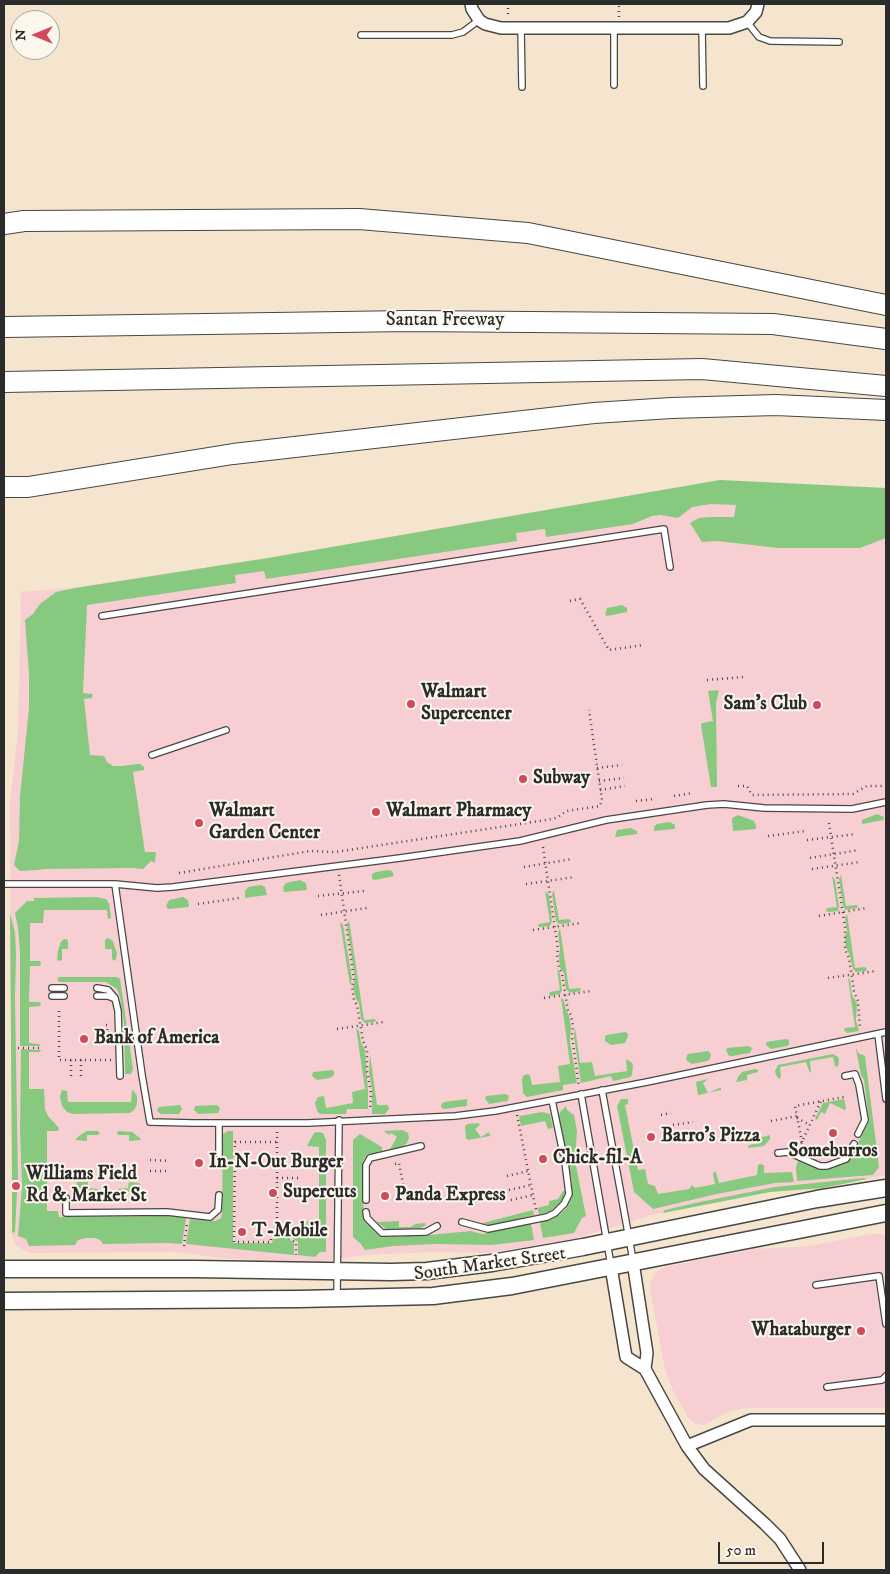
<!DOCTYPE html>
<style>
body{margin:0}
#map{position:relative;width:890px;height:1574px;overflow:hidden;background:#f5e5ce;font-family:"IM FELL DW Pica",serif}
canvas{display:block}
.frame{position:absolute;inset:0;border:5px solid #2b2b2b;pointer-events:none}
.north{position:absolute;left:10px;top:10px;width:50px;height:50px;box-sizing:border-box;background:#fbf7ec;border:1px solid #a8a59f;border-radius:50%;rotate:270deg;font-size:14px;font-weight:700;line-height:20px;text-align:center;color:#2b2b2b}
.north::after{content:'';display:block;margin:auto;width:18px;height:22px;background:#d1495b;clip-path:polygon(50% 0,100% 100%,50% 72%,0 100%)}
.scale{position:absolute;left:718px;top:1542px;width:106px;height:22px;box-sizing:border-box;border:2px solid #2b2b2b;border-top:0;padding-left:6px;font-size:15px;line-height:18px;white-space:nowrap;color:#2b2b2b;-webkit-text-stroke:4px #fbf7ec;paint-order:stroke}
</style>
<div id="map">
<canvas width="890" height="1574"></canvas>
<div class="frame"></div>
<div class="north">N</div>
<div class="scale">50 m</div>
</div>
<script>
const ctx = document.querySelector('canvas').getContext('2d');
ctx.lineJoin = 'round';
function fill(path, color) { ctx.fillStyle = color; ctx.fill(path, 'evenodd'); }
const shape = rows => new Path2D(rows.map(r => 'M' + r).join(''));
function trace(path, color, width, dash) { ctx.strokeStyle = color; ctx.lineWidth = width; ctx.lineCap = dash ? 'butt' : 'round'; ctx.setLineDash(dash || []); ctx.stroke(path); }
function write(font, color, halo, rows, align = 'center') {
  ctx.font = font + ' "IM FELL DW Pica",serif'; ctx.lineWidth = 4; ctx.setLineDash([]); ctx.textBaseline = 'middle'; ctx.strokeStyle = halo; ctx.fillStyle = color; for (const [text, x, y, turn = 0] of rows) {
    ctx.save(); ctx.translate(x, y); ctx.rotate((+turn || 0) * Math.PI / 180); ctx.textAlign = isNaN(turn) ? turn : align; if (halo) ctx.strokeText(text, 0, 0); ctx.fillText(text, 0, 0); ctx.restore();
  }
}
fill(shape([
 [720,480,886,489,886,1175,823,1188,770,1192,652,1215,574,1239,489,1253,433,1252,366,1255,317,1262,229,1259,176,1252,32,1253,25,1251,16,1245,12,1235,10,802,18,733,21,592,74,588,268,558],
 [871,1234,881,1234,886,1237,886,1408,744,1408,728,1412,704,1425,696,1424,689,1419,672,1389,664,1365,650,1290,650,1283,656,1272,666,1267,754,1249,808,1246]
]), '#f7cfd2');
fill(shape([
 [720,480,886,488,886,538,860,548,778,548,717,541,702,542,690,523,699,518,708,517,734,517,736,505,711,504,692,507,678,518,661,515,652,516,633,524,546,537,545,529,516,533,517,541,266,579,264,571,235,575,236,583,87,605,83,693,92,694,93,695,92,698,84,699,90,755,104,756,107,762,113,766,122,766,137,764,140,764,144,767,144,770,133,772,145,852,156,852,155,863,151,861,143,869,132,868,44,869,38,870,20,871,14,865,19,841,20,796,29,708,29,674,25,620,33,614,40,604,56,592,75,588,268,558],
 [622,605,627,608,627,612,607,616,605,614,607,608],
 [719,690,716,703,717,787,711,787,701,725,702,723,713,721,708,691],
 [877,814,884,817,883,820,862,824,862,820],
 [738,815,754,821,756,826,756,829,733,831,732,818],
 [670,822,675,825,675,829,654,831,654,827,657,824],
 [631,828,637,831,637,834,616,837,615,836,617,830],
 [388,870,392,871,394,876,375,880,372,879,372,874,376,872],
 [841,875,846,906,856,905,858,906,857,908,846,910,843,906,839,879],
 [832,876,835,880,839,906,838,911,828,912,826,911,827,908,837,907],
 [300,880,306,883,307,890,284,892,283,887,286,883],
 [261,885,265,887,267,895,245,898,245,891,248,887],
 [554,890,559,920,569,919,571,921,570,923,559,924,556,921,552,894],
 [545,891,549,895,552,921,550,926,540,927,538,926,539,924,550,922],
 [183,897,188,900,189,907,168,909,166,906,169,900],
 [34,898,96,897,106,899,109,903,111,918,108,919,107,910,44,910,43,923,30,923,30,961,40,961,41,963,40,966,30,966,29,1002,39,1002,41,1004,40,1006,29,1007,29,1043,39,1044,41,1046,20,1046,20,952,18,928,15,913,27,901,34,901],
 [10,914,15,932,16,955,15,997,18,1180,12,1180],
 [847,914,855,968,865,967,867,969,866,971,856,972,853,969,850,956,846,947,845,936,847,931,845,918],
 [349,920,364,1020,375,1019,376,1021,374,1022,365,1023,361,1019,359,1003,356,999,353,986,355,979,347,925],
 [340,922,343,925,352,979,350,985],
 [560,928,569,989,580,988,581,990,580,991,570,993,566,989,564,973,560,968,559,955,560,949,558,933],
 [108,938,113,941,114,945,117,953,116,959,115,961,112,959,112,949,105,949,105,940],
 [64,939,68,940,68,949,62,949,62,960,59,961,57,960,58,950,61,942],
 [557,968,560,974,562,990,560,994,550,996,549,994,550,992,560,990],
 [59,977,117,977,120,979,133,1069,131,1074,125,1074,124,1024,120,997,117,989,106,982,60,982,57,980],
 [848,978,850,980,852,995,857,1003,856,1020,859,1031,847,1033,844,1030,845,1028,855,1027],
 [561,997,564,1001,566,1010,569,1015,571,1027,570,1042,577,1083,563,1085,563,1090,527,1097,523,1093,522,1080,523,1076,527,1074,530,1075,532,1085,560,1082,558,1066,570,1064],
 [575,1027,580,1063,592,1062,595,1076,627,1071,626,1060,628,1060,632,1063,633,1066,632,1074,631,1077,613,1081,611,1076,581,1083,574,1037],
 [356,1028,359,1031,361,1043,365,1050,368,1092,368,1109,347,1109,346,1114,320,1114,317,1111,315,1103,318,1097,324,1096,326,1108,353,1103,352,1092,365,1089],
 [625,1032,628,1034,628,1036,625,1043,611,1045,605,1041,605,1036,607,1035],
 [785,1039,789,1040,789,1045,787,1046,771,1049,766,1045,766,1042],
 [748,1046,752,1048,750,1053,732,1056,729,1056,726,1050,727,1048],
 [21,1049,41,1050,40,1052,29,1052,29,1089,44,1089,45,1109,48,1116,59,1128,58,1131,47,1131,47,1166,58,1166,59,1168,59,1170,47,1170,47,1211,58,1211,59,1217,170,1216,186,1218,182,1244,166,1243,103,1244,100,1240,95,1238,86,1238,78,1240,75,1245,29,1246,26,1239,18,1236,22,1187,20,1132],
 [856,1049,857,1049,858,1053,865,1056,879,1167,873,1175,797,1181,796,1167,798,1161,819,1170,823,1170,849,1161,869,1121,864,1080,861,1075],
 [708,1051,710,1053,711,1055,709,1060,707,1061,692,1064,686,1060,687,1055,688,1054],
 [370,1054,377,1105,388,1105,389,1109,385,1114,372,1114,372,1090,369,1072],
 [833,1054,838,1057,839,1060,838,1067,835,1066,833,1057,810,1061,811,1073,809,1071,806,1062,780,1067,781,1077,779,1079,776,1075,775,1071,778,1065],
 [755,1069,758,1070,758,1072,747,1075,747,1080,736,1082,738,1077,742,1072],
 [332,1070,334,1071,334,1075,330,1078,317,1080,312,1076,313,1072],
 [708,1079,703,1083,708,1093,719,1088,721,1088,721,1090,698,1095,696,1082],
 [62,1090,67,1091,68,1102,131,1102,132,1091,133,1090,137,1096,137,1104,134,1110,130,1113,73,1114,67,1112,62,1106,60,1097],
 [505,1094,508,1095,509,1098,507,1101,489,1104,485,1099,486,1096],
 [467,1099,467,1106,444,1109,441,1107,441,1105,444,1102],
 [621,1099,628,1099,628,1104,625,1105,638,1170,645,1169,648,1184,655,1186,658,1194,689,1189,692,1185,695,1188,715,1184,713,1174,714,1172,716,1172,719,1183,757,1175,758,1165,760,1164,764,1165,764,1173,792,1172,794,1182,775,1183,717,1194,653,1209,634,1192,617,1106],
 [844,1099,846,1108,845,1110,830,1103,825,1114,821,1112,817,1120,815,1119,823,1103],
 [180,1105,182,1109,179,1114,161,1114,158,1112,157,1109,159,1107],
 [217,1105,220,1108,218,1113,198,1114,194,1110,195,1106],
 [566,1106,567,1110,574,1115,577,1131,575,1161,586,1216,582,1218,574,1233,543,1238,540,1223,559,1215,566,1209,572,1196,572,1182,559,1116,560,1112],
 [542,1112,550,1114,553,1128,548,1129,545,1121,521,1126,519,1116],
 [478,1123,480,1125,475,1129,481,1137,489,1132,490,1136,468,1140,466,1138,465,1126,468,1124],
 [403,1130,408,1133,409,1138,407,1143,402,1147,390,1149,397,1137,391,1133,389,1135,384,1131],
 [87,1131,98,1131,100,1133,98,1135,87,1135,87,1141,75,1140,80,1135],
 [118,1131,132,1132,140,1138,141,1140,129,1141,129,1135,118,1135,117,1133],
 [228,1131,233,1131,233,1243,272,1243,273,1239,276,1239,276,1236,285,1236,294,1243,294,1255,186,1244,190,1219,215,1221,221,1218,222,1213,223,1136,223,1134],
 [318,1132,323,1133,326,1140,326,1252,320,1252,315,1257,298,1255,298,1242,285,1233,281,1233,281,1226,289,1226,292,1229,305,1229,307,1221,319,1220,319,1147,307,1146,314,1133],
 [360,1134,382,1147,382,1151,368,1154,366,1156,363,1161,362,1166,364,1220,380,1236,384,1237,429,1235,471,1231,482,1234,531,1224,534,1240,492,1245,435,1244,393,1246,365,1250,361,1244,353,1237,353,1140],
 [770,1135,770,1139,764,1146,748,1148,749,1145,760,1143,759,1138],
 [864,1178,867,1179,823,1188,770,1192,663,1213,665,1210,695,1203,775,1187],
 [77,1182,88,1182,88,1188,98,1189,99,1192,89,1193,84,1192,76,1186],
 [129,1182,139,1183,141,1185,129,1192,117,1192,118,1189,128,1188],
 [563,1191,565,1191,563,1199,556,1207,549,1212,539,1214,537,1208,549,1205,549,1201,558,1199],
 [12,1192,17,1192,15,1232,12,1233],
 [533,1210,534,1215,485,1227,482,1226,483,1223],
 [399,1221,399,1227,411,1227,415,1224,425,1223,426,1225,420,1228,386,1229,377,1222]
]), '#88c980');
const lane = shape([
 [747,22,759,37,770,41,839,42],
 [521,28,522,87],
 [614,28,614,85],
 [702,28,703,86],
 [361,35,452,35,463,32,479,20],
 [102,616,664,529,670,567],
 [152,755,226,730],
 [4,884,115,884,157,888,173,887,400,858,520,841,606,820,707,805,724,804,764,808,852,809,886,802],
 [115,884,142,1075,150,1122,194,1123,308,1123,455,1116,495,1111,647,1082,886,1032],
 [52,988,64,988],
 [97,988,108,990,115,998,118,1011,120,1076],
 [52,996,64,996],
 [97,996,108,996,113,998],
 [878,1034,886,1099],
 [845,1076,855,1074,859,1085,865,1120,858,1134],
 [602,1090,633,1260],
 [581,1094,611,1265],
 [552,1100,563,1153],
 [219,1123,219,1154],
 [778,1153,788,1152,820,1166,827,1166,846,1159,854,1144],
 [66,1198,66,1213,167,1212,210,1217,218,1210,219,1195],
 [366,1200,366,1165,370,1158,421,1146],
 [366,1212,367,1218,382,1233,426,1232,437,1226],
 [462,1222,488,1229,547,1217,555,1213,564,1204,569,1194,565,1162],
 [816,1285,879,1276,886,1324],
 [337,1296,339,1120],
 [827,1387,882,1380,886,1376]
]);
const street = shape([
 [471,4,472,9,479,20,485,24,501,28,729,28,747,22,756,12,758,4],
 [611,1267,626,1357,645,1369,647,1353,633,1262],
 [645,1369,687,1446,704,1469,765,1524,780,1539,800,1570],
 [687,1446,751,1420,886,1420]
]);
const secondary = shape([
 [4,1269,194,1269,391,1272,427,1271,492,1263,583,1247,817,1199,886,1188],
 [4,1301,299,1299,433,1296,512,1286,886,1213]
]);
const highway = shape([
 [4,224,24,221,359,219,528,233,886,305],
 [4,327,408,321,773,324,886,339],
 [4,382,702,369,886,386],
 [4,487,28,487,233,454,594,413,671,408,776,405,886,410]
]);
trace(lane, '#494743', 8);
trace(street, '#494743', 14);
trace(secondary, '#494743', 19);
trace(highway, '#494743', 22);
trace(shape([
 [508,8,508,16],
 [619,17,619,4],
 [570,601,580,599,609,650,643,645],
 [707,680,744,677],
 [597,768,622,765],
 [599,781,624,778],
 [738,786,747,786,752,795,853,794,867,786,886,786],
 [600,790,625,786],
 [674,796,693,793],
 [636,801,654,799],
 [829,823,845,927,845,950,849,958,854,991,858,1001,860,1028],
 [768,836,806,831],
 [807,840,856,834],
 [543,847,558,949,557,955,559,968,562,974,568,1011,571,1015,573,1026,572,1037,579,1086],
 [810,858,859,850],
 [524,867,572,859],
 [812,869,860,862],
 [179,873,310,851,335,852,553,819,558,817,566,811,600,806,602,800,589,710],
 [339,875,354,980,352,986,354,1000,357,1005,363,1041,367,1050,367,1071,371,1093,370,1110],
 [526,884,575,877],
 [318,896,364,891],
 [198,904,239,898],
 [321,915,367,908],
 [819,916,867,908],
 [533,930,581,923],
 [828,978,876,971],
 [544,998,591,991],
 [59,1011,59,1060,111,1060],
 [106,1025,107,1025,107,1033,110,1033],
 [337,1029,384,1022],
 [18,1048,41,1048],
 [71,1060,71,1076],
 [81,1060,81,1076],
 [517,1115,536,1210],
 [661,1115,671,1113],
 [797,1118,810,1125],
 [771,1121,797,1116],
 [673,1125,693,1122],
 [277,1132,277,1234,285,1235,296,1243,296,1255],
 [671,1141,696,1137],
 [802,1142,795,1106,844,1097],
 [799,1148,821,1101],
 [150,1160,170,1161],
 [395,1164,399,1163,404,1189,403,1192,405,1199,400,1200],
 [150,1171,170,1171],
 [507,1176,528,1171],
 [277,1178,301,1178],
 [509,1190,531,1185],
 [511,1200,533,1195],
 [271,1239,271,1242,234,1242,235,1142,277,1142],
 [184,1246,187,1223]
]), '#494743', 2.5, [1, 4]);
trace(lane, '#fff', 5.5);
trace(street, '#fff', 11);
trace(secondary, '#fff', 16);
trace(highway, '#fff', 20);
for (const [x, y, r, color] of [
 [411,704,5,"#d1495b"],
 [817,705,5,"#d1495b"],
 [523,779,5,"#d1495b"],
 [376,812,5,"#d1495b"],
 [199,823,5,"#d1495b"],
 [84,1039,5,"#d1495b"],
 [833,1133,5,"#d1495b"],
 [651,1137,5,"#d1495b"],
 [543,1159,5,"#d1495b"],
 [199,1163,5,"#d1495b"],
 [16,1186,5,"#d1495b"],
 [273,1193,5,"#d1495b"],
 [385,1196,5,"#d1495b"],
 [242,1232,5,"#d1495b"],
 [861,1331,5,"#d1495b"]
]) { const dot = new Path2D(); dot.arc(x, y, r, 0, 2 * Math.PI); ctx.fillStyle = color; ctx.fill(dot); trace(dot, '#fbf7ec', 2); }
write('19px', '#2b2b2b', '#fbf7ec', [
 ["Santan Freeway",445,321],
 ["South Market Street",490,1265,-8]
]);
write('bold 19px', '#2b2b2b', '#fbf7ec', [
 ["Walmart",421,693],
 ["Supercenter",421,715],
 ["Sam's Club",807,705,"right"],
 ["Subway",533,779],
 ["Walmart",209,812],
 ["Garden Center",209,834],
 ["Walmart Pharmacy",386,812],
 ["Bank of America",94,1039],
 ["Barro's Pizza",661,1137],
 ["Someburros",833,1152,"center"],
 ["Chick-fil-A",553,1159],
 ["In-N-Out Burger",209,1163],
 ["Williams Field",26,1175],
 ["Rd & Market St",26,1197],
 ["Supercuts",283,1193],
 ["Panda Express",395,1196],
 ["T-Mobile",252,1232],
 ["Whataburger",851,1331,"right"]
], 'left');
</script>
